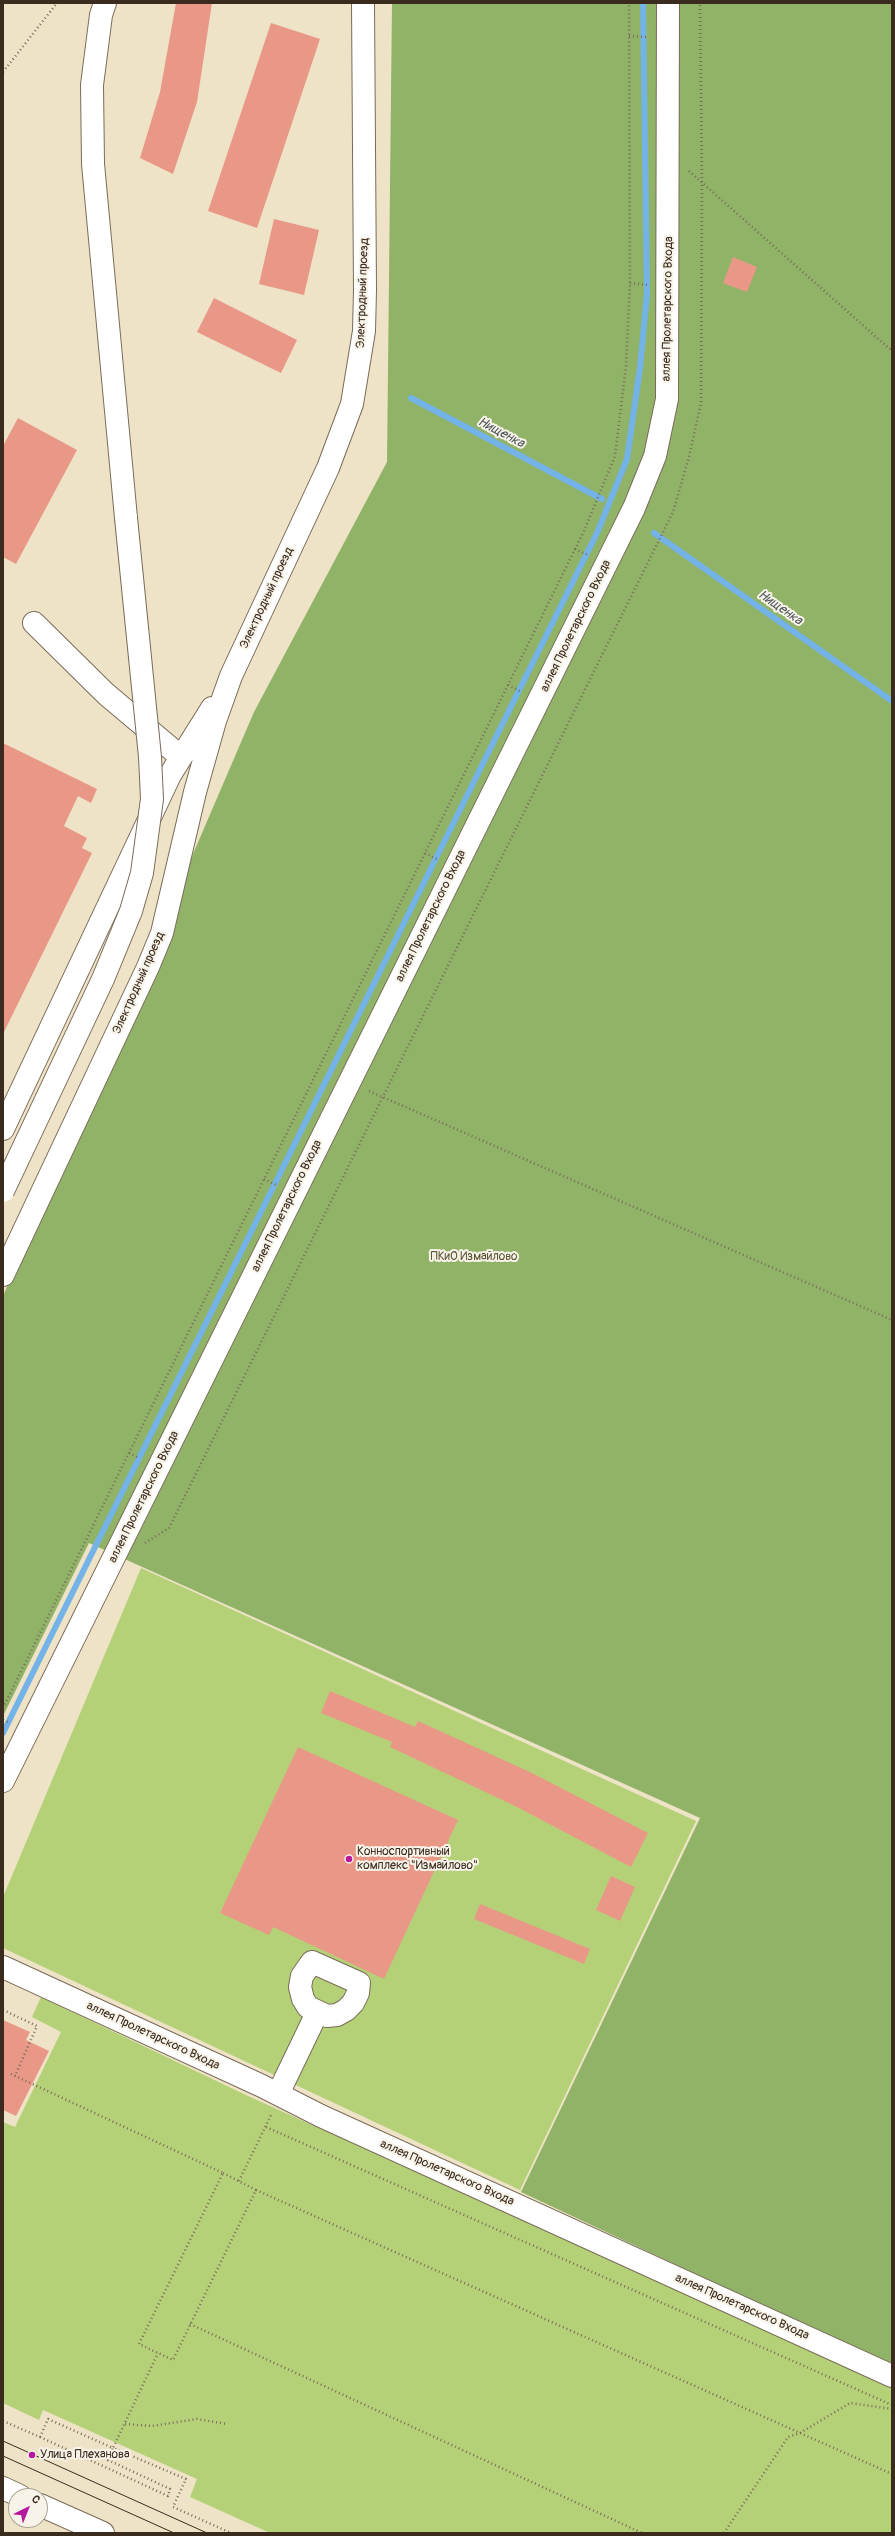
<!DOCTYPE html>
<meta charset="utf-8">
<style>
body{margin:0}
#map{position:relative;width:895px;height:2536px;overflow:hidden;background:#eee3c6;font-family:Pangolin,sans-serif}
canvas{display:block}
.frame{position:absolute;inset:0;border:4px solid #3b2a1e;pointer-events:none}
.north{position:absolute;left:8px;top:2488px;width:40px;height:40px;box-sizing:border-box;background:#f7f3e8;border:1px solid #aca397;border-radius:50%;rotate:43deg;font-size:11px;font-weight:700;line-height:16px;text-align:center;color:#3b2a1e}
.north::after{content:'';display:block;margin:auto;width:14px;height:18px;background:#b5179e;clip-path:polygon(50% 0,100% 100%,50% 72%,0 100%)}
</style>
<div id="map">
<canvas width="895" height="2536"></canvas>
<div class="frame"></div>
<div class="north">С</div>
</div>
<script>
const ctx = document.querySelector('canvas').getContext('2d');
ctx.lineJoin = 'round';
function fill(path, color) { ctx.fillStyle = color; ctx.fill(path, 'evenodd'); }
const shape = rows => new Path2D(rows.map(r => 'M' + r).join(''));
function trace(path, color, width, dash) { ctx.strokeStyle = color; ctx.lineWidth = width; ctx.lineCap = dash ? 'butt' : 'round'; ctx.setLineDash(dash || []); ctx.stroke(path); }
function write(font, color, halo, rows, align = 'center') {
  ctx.font = font + ' Pangolin,sans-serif'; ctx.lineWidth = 4; ctx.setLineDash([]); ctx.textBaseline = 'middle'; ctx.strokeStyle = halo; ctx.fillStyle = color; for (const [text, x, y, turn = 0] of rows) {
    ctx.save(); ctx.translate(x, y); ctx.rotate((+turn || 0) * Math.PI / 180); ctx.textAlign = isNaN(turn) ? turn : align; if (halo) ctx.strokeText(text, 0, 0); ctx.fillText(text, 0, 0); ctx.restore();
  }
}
fill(shape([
 [141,1568,696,1821,520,2190,3,1948,3,1897],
 [41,1997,248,2096,892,2387,892,2533,270,2533,190,2497,197,2479,43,2410,39,2420,3,2403,3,2122,15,2127,61,2032,32,2017]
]), '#b5d178');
fill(shape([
 [392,3,892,3,892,2366,521,2192,700,1818,89,1543,3,1716,3,1296,254,712,387,462]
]), '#90b368');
trace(shape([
 [411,398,602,499],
 [654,533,892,701],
 [3,1733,597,533,627,459,640,368,647,293,643,3]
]), '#74b3e7', 6);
fill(shape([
 [176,3,212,3,197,102,173,174,140,158,160,92],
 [271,23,320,39,257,228,208,211],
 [274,219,319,230,304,295,259,284],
 [733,257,757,267,747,292,723,283],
 [214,298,297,340,281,373,197,332],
 [18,418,77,450,16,564,3,557,3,446],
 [3,743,97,789,91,803,78,796,64,826,87,838,82,848,92,853,3,1034],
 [330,1691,415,1727,418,1721,532,1773,648,1833,631,1867,515,1806,390,1747,392,1742,321,1713],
 [298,1747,458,1820,384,1979,273,1927,269,1935,220,1913],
 [611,1876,635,1887,620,1921,596,1910],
 [480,1904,590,1949,584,1964,474,1919],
 [3,2020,30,2032,26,2040,49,2051,16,2116,3,2110]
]), '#e99887');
const minor = shape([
 [34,623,106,694,181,757],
 [3,1129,170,775,212,708],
 [3,1275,148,967,162,933,195,792,215,721,231,676,328,468,352,404,364,331,365,290,363,3],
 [3,1781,634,508,655,456,667,399,668,3],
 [312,1962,359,1983,358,1993,353,2003,346,2010,337,2015,327,2016,308,2007,303,1999,300,1987,302,1976,312,1962],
 [3,1967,262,2086,321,2116,892,2376],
 [278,2094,317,2013]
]);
const major = shape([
 [105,3,101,15,92,85,93,164,126,518],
 [3,2488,20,2496],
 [40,2505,103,2533]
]);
trace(minor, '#7a6b59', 24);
trace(major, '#7a6b59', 24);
trace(shape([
 [629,36,648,37],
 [3,72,57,3],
 [689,171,892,351],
 [630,283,648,285],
 [575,549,588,555],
 [508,685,520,691],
 [425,853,437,859],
 [369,1091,892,1320],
 [264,1179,276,1185],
 [129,1453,139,1458],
 [145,1543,169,1528,673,512,689,457,701,403,702,183,700,3],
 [3,1708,584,531,615,456,626,366,630,283,629,3],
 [3,1720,10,1723],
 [3,2010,37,2026,15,2076],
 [11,2074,223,2173],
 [266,2127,892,2405],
 [223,2173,256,2190,173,2360,139,2344,223,2173],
 [239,2181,272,2113],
 [256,2190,892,2474],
 [190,2324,642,2533],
 [3,2421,40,2437,48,2419,113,2448,158,2353],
 [125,2424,152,2426,197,2419,227,2424],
 [40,2437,168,2496,170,2489,108,2460,113,2448,186,2479,173,2507,231,2533],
 [724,2533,788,2437,800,2433,850,2403,892,2409]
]), '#7a6b59', 2.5, [1, 3]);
trace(minor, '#fff', 22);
trace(major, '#fff', 22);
trace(shape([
 [3,2441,207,2533],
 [3,2456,174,2533]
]), '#3b2a1e', 1);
const majorBridge = shape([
 [3,1191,103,979,131,911,142,873,152,799,150,757,126,518]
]);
trace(majorBridge, '#7a6b59', 24, []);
trace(majorBridge, '#fff', 22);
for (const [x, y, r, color] of [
 [349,1859,4,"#b5179e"],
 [32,2455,4,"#b5179e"]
]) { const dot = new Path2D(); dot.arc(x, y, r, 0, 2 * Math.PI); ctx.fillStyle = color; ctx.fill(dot); trace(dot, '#f7f3e8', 1.5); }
write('12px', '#3b2a1e', '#f7f3e8', [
 ["Электродный проезд",363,293,-88],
 ["аллея Пролетарского Входа",668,309,-89],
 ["Электродный проезд",267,598,-65],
 ["аллея Пролетарского Входа",576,626,-64],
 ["аллея Пролетарского Входа",431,916,-64],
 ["Электродный проезд",139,983,-66],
 ["аллея Пролетарского Входа",287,1206,-64],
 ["аллея Пролетарского Входа",144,1497,-64],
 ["аллея Пролетарского Входа",153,2036,25],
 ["аллея Пролетарского Входа",447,2173,24],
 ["аллея Пролетарского Входа",742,2307,24]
]);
write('12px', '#5a5434', '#f7f3e8', [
 ["ПКиО Измайлово",474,1257]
]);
write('12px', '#3b2a1e', '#f7f3e8', [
 ["Конноспортивный",357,1852],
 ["комплекс \"Измайлово\"",357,1866],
 ["Улица Плеханова",40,2455]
], 'left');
write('italic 13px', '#4c535a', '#f7f3e8', [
 ["Нищенка",501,433,28],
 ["Нищенка",780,608,35]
]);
</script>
